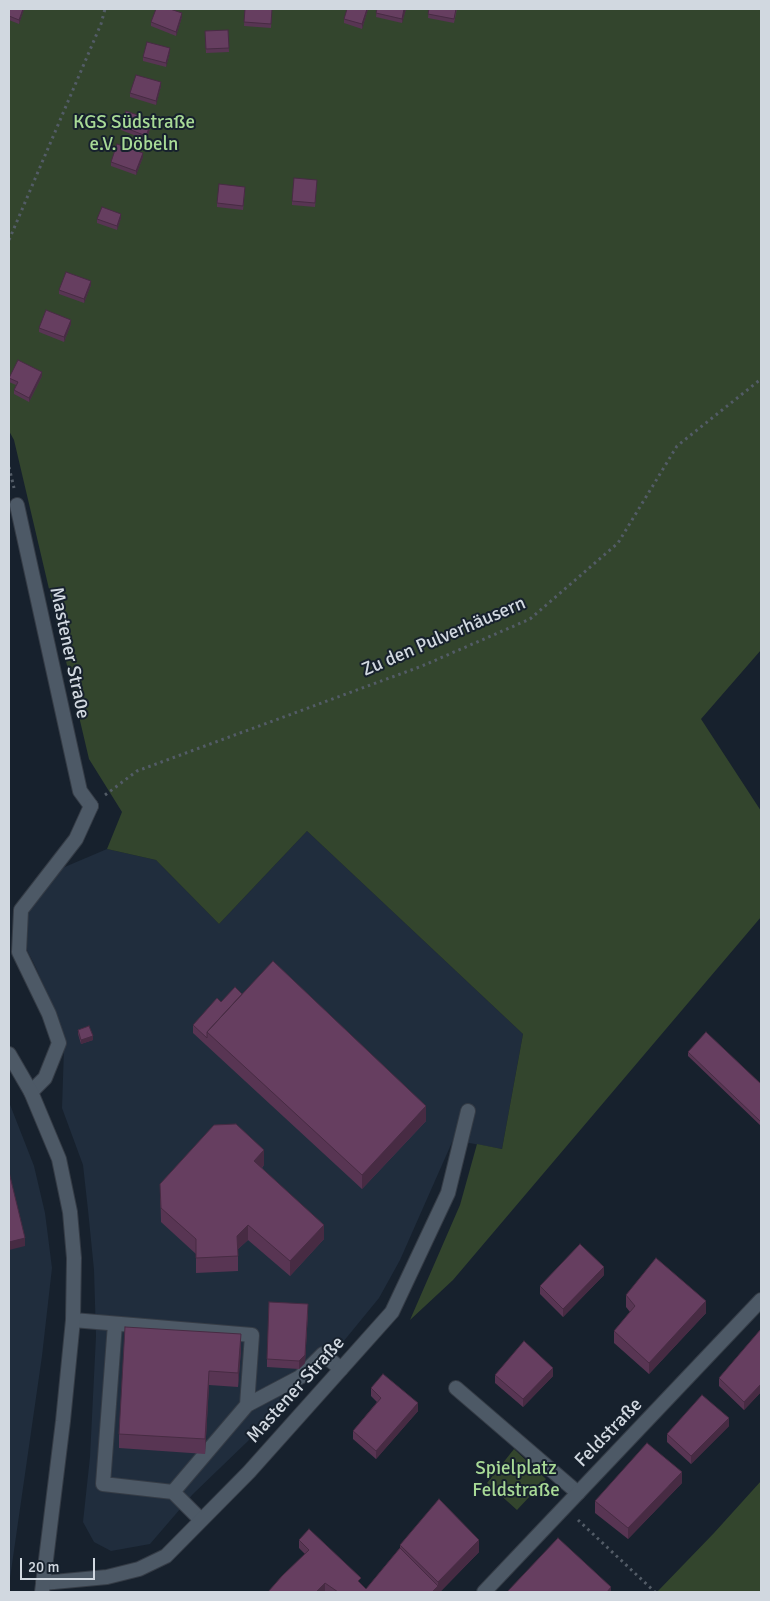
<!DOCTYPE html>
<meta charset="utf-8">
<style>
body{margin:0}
#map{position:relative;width:770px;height:1601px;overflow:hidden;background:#17212d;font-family:Signika,sans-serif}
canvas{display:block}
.frame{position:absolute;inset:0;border:10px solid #d1d8e0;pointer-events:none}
.scale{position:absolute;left:20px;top:1558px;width:75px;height:22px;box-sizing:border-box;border:2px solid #d1d8e0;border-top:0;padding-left:6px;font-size:15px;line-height:18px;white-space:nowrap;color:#d1d8e0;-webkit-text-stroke:4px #17212d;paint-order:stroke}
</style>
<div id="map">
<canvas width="770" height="1601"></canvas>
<div class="frame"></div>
<div class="scale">20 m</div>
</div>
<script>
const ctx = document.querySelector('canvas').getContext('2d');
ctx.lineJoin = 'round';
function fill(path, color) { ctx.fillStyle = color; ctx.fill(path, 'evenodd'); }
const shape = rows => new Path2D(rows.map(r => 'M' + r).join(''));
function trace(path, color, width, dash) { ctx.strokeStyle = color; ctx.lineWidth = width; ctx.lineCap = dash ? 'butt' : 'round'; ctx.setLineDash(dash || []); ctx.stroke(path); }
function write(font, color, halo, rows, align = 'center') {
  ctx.font = font + ' Signika,sans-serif'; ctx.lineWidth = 4; ctx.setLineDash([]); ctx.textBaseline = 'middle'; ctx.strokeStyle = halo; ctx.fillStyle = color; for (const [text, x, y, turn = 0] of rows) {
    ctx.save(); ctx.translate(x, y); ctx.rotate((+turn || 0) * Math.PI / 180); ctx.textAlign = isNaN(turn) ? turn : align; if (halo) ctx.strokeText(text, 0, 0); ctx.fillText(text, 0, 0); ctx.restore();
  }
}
fill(shape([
 [307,831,523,1034,502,1149,453,1140,400,1260,379,1298,334,1353,247,1442,193,1494,150,1544,111,1551,94,1542,83,1522,90,1457,96,1336,94,1270,88,1210,83,1165,62,1108,64,1048,60,1023,36,968,27,950,28,911,60,869,107,849,156,860,219,924],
 [9,1102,34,1166,45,1213,52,1268,42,1356,9,1585]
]), '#202d3d');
fill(shape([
 [9,9,761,9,761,650,701,719,761,811,761,917,453,1280,410,1320,460,1205,477,1144,502,1149,523,1034,307,831,219,924,156,860,107,849,122,812,89,759,14,440,9,431],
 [514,1449,546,1479,517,1510,487,1483],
 [761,1481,761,1592,657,1592,714,1533]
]), '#33452d');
const service = shape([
 [17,505,80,791,91,806],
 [73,1320,252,1335,247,1405,173,1492,103,1484,115,1324],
 [456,1388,578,1493],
 [247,1405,300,1377,323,1354,341,1369],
 [173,1492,201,1520]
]);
const minor = shape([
 [31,1092,45,1078,59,1043,49,1014,19,952,21,910,76,839,91,806],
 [43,1583,107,1577,139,1569,166,1556,249,1472,392,1312,448,1193,468,1111],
 [484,1592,761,1300]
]);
const secondary = shape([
 [9,1054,31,1092,59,1159,70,1212,74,1258,73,1320,63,1421,42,1592]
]);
trace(service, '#353c46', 16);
trace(minor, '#353c46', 16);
trace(secondary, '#353c46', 16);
trace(shape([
 [9,240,101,24,105,9],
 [9,467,14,488],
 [105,795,137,771,422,666,530,619,618,543,677,446,761,379],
 [578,1520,655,1592]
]), '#535c67', 3, [2.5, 4]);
trace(service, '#4d5966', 14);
trace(minor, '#4d5966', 14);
trace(secondary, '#4d5966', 14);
fill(shape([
 [9,9,24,9,19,24,9,20],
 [245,9,272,9,271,28,244,26],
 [368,9,362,29,344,23,344,19],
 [377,9,406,9,402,23,376,17],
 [429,9,457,9,454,23,428,18],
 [182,17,176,36,151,26,151,22],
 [228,30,229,52,206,53,205,31],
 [170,52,166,67,143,61,143,57],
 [161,86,156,105,130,97,130,93],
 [152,124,146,140,121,130,121,126],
 [143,157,136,175,111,166,111,162],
 [317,184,315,207,292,205,292,201],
 [245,191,243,210,217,207,217,203],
 [121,218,117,230,97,223,97,219],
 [91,285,84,303,59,294,59,290],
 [71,324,64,342,39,332,39,328],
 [42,376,29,402,14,394,14,390,16,385,9,382,9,378],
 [242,994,426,1121,362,1189,193,1033,193,1025,221,1002],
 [78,1030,93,1040,81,1044,78,1034],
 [688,1052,761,1084,761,1126,688,1056],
 [264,1165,262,1168,324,1239,290,1276,248,1240,238,1249,238,1271,196,1273,196,1254,161,1222,160,1184],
 [604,1275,563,1317,540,1294,540,1286],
 [626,1295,706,1313,649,1374,614,1343,614,1331,630,1312,626,1307],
 [308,1312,305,1363,299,1369,267,1367,267,1359],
 [761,1329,761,1392,744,1410,719,1386,719,1378],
 [241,1349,238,1387,209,1385,205,1454,119,1448,119,1434],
 [495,1375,553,1376,523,1407,495,1383],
 [371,1388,418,1411,376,1459,353,1439,353,1431,377,1402,371,1396],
 [729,1426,691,1464,667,1442,667,1434],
 [682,1483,628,1539,595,1513,595,1501],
 [299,1540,361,1584,366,1589,400,1548,400,1545,479,1552,440,1592,327,1592,325,1591,324,1592,268,1592,305,1554,299,1548]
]), '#583553');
fill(shape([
 [23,9,24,9,19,24,19,20],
 [367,9,368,9,362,29,362,24],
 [404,9,406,9,402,23,402,19],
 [182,13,182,17,176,36,176,32],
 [170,48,170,52,166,67,166,63],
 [161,82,161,86,156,105,156,101],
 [152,120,152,124,146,140,146,136],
 [143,153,143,157,136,175,136,171],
 [121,214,121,218,117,230,117,226],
 [91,281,91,285,84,303,84,299],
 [71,320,71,324,64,342,64,337],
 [42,372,42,376,29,402,29,398],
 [93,1036,93,1040,81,1044,81,1040],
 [426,1106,426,1121,362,1189,362,1175],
 [264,1150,264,1165,254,1176,254,1161],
 [248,1225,248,1240,237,1250,237,1236],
 [324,1225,324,1239,290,1276,290,1261],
 [25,1238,25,1246,9,1250,9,1242],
 [604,1267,604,1275,563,1317,563,1309],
 [706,1301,706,1313,649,1374,649,1363],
 [308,1304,305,1363,299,1369,299,1361],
 [241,1334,241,1349,238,1387,238,1373],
 [553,1368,553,1376,523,1407,523,1399],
 [209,1371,209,1385,205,1454,205,1439],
 [761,1384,761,1392,744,1410,744,1402],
 [418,1403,418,1411,376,1459,376,1451],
 [729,1418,729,1426,691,1464,691,1456],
 [682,1472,682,1483,628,1539,628,1528],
 [479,1540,479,1552,440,1592,432,1592,438,1586,438,1582],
 [325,1583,325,1591,324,1592,316,1592],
 [611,1587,611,1592,607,1592]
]), '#472b43');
const building = shape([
 [9,9,23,9,19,20,9,16,9,9],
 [156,9,170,9,182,13,176,32,151,22,156,9],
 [245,9,272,9,271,24,244,22,245,9],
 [347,9,367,9,362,24,344,19,347,9],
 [377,9,404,9,402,19,376,13,377,9],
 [429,9,456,9,454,19,428,14,429,9],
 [228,30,229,48,206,49,205,31,228,30],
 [147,42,170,48,166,63,143,57,147,42],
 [136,75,161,82,156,101,130,93,136,75],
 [126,111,152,120,146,136,121,126,126,111],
 [117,144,143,153,136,171,111,162,117,144],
 [294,178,317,180,315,203,292,201,294,178],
 [219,184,245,187,243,206,217,203,219,184],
 [102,207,121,214,117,226,97,219,102,207],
 [66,272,91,281,84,299,59,290,66,272],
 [46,310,71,320,64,337,39,328,46,310],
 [18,360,42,372,29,398,14,390,18,382,9,378,18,360],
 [273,961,426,1106,362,1175,207,1032,273,961],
 [235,987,242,994,207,1032,207,1038,193,1025,217,998,221,1002,235,987],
 [89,1026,93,1036,81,1040,78,1030,89,1026],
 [706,1032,761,1084,761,1122,688,1052,706,1032],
 [236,1124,264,1150,254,1161,324,1225,290,1261,248,1225,237,1236,238,1256,196,1258,196,1239,161,1208,160,1184,214,1125,236,1124],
 [9,1172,25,1238,9,1242,9,1172],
 [580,1244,604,1267,563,1309,540,1286,580,1244],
 [656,1258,706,1301,649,1363,614,1331,635,1306,626,1295,656,1258],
 [269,1302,308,1304,305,1355,299,1361,267,1359,269,1302],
 [125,1327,241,1334,238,1373,209,1371,205,1439,119,1434,125,1327],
 [761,1329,761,1384,744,1402,719,1378,761,1329],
 [524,1341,553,1368,523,1399,495,1375,524,1341],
 [383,1374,418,1403,376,1451,353,1431,381,1398,371,1388,383,1374],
 [702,1395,729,1418,691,1456,667,1434,702,1395],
 [647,1443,682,1472,628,1528,595,1501,647,1443],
 [439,1499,479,1540,438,1582,400,1545,439,1499],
 [309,1529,361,1578,358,1581,366,1589,400,1548,438,1586,432,1592,338,1592,325,1583,316,1592,268,1592,282,1576,309,1550,299,1540,309,1529],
 [558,1538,611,1587,607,1592,507,1592,558,1538]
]);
fill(building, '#663e60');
trace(building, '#472b43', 1);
write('19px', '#a8da96', '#17212d', [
 ["KGS Südstraße",134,123],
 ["e.V. Döbeln",134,145],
 ["Spielplatz",516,1469],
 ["Feldstraße",516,1491]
]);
write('19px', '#d1d8e0', '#17212d', [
 ["Zu den Pulverhäusern",444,637,-23],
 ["Mastener Stra0e",69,653,78],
 ["Mastener Straße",296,1390,-48],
 ["Feldstraße",609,1433,-46]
]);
</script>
